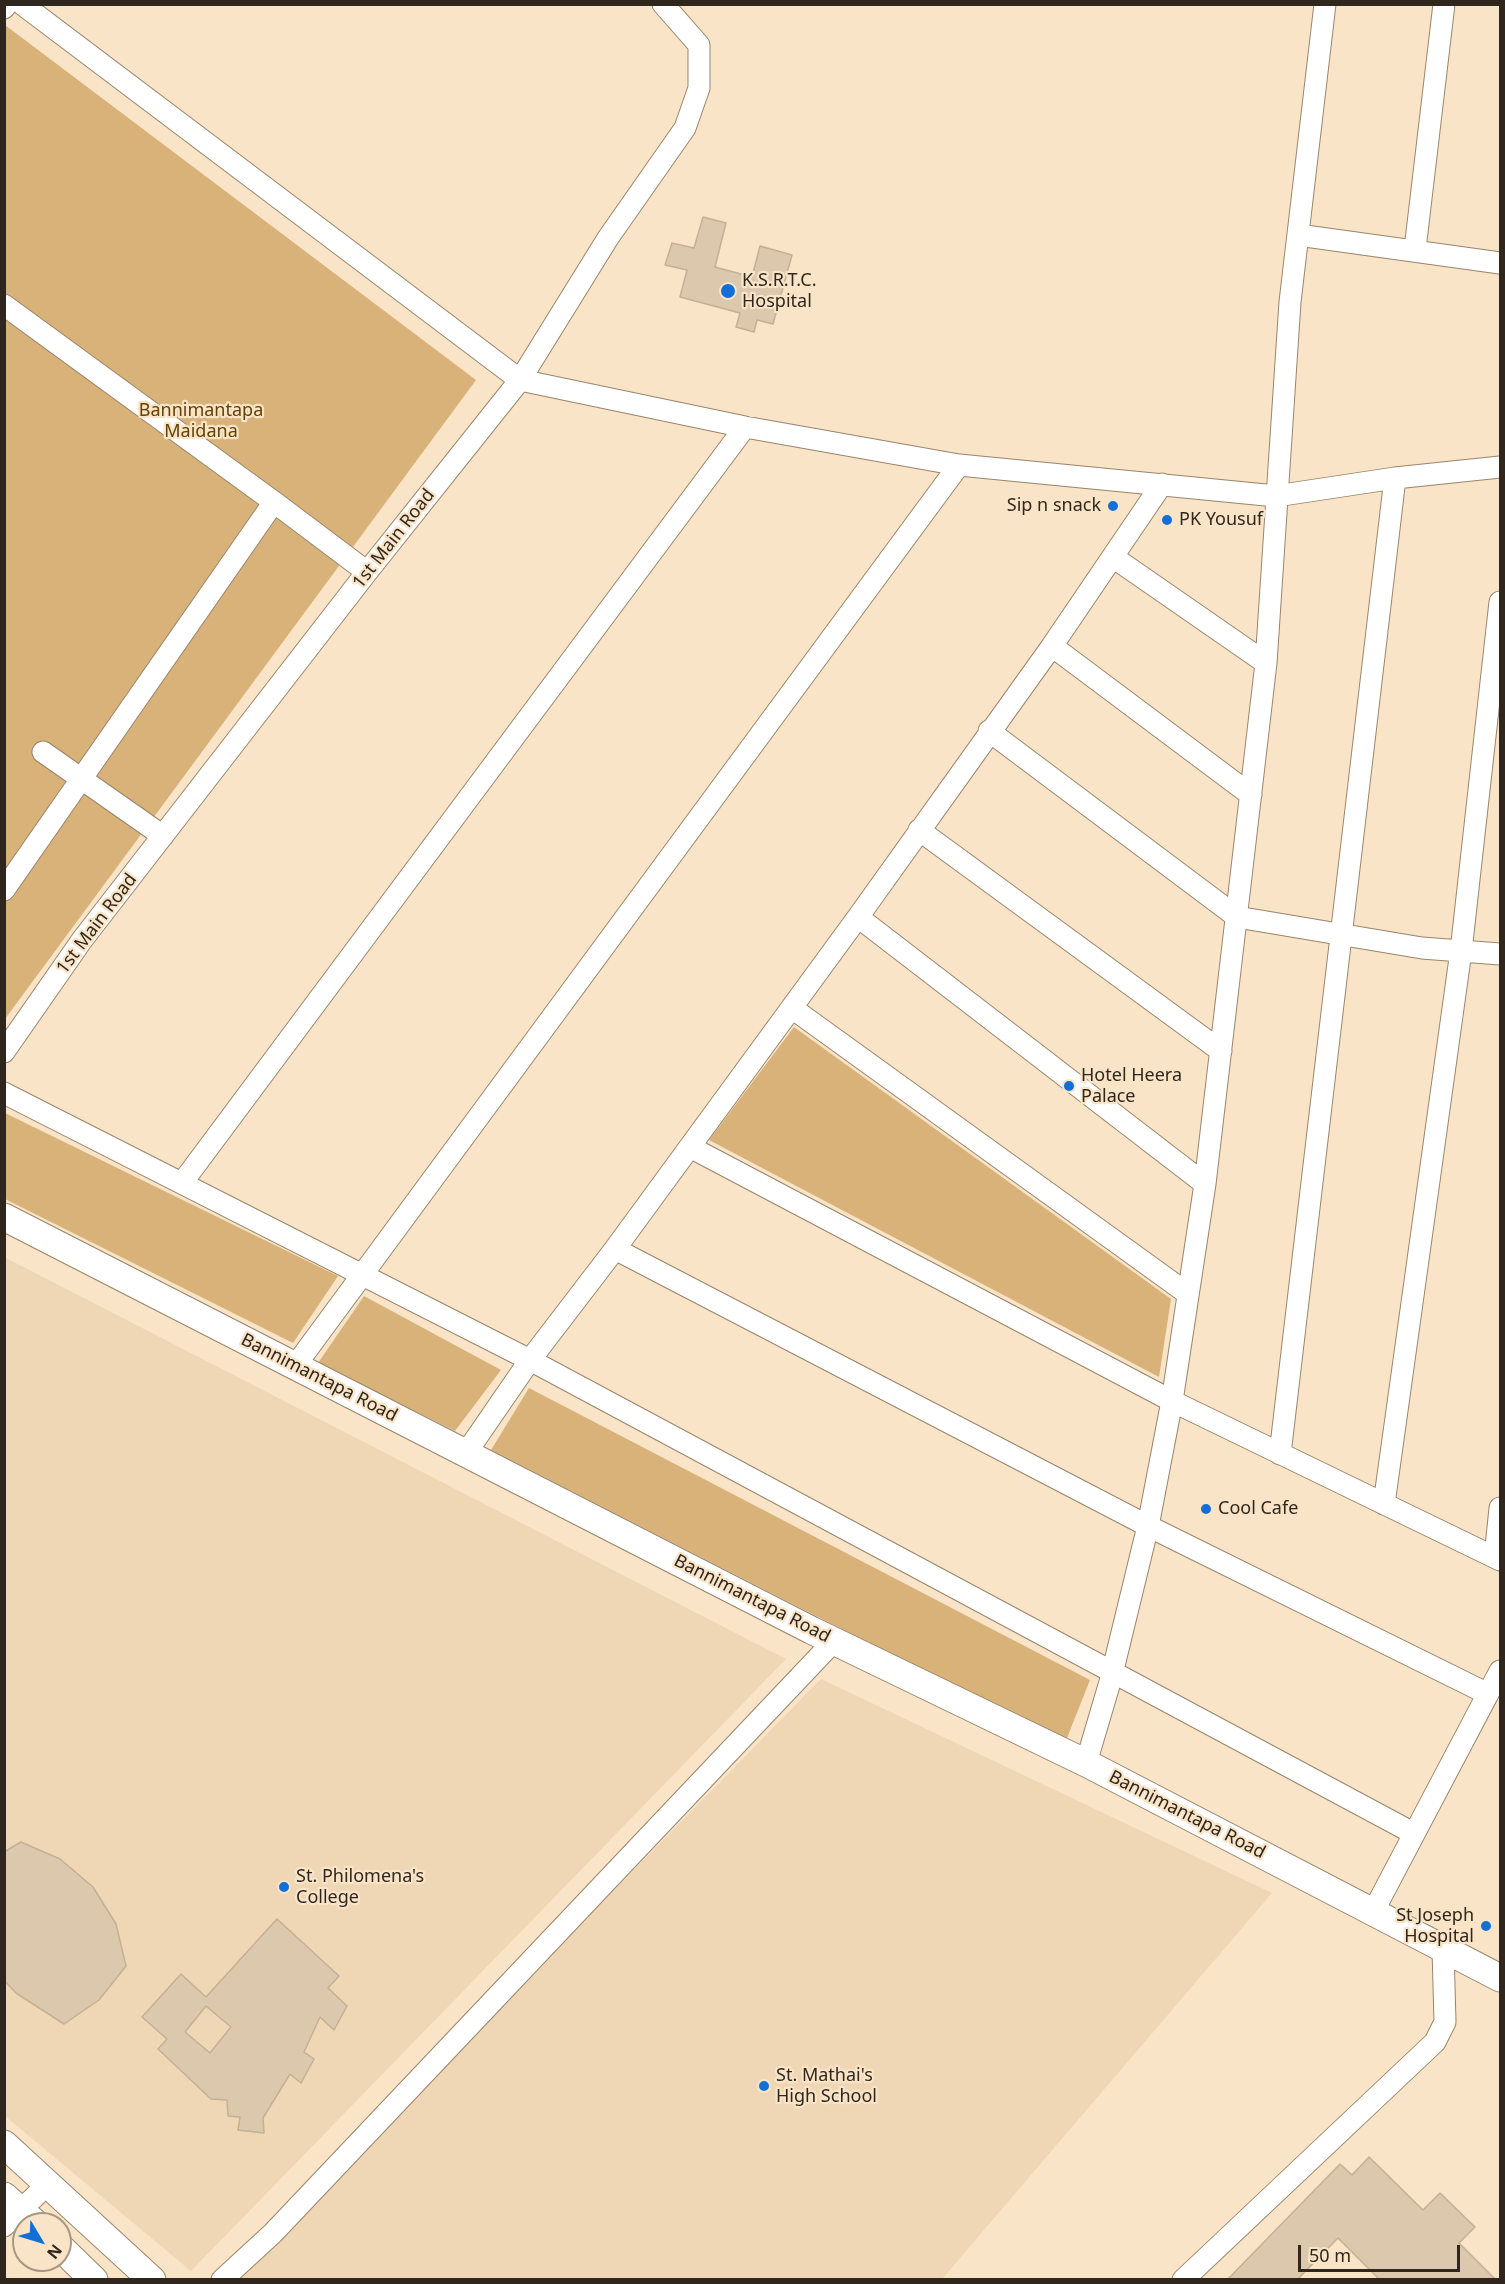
<!DOCTYPE html>
<style>
body{margin:0}
#map{position:relative;width:1505px;height:2284px;overflow:hidden;background:#f9e4c7;font-family:"Noto Sans",sans-serif}
canvas{display:block}
.frame{position:absolute;inset:0;border:6px solid #2f271d;pointer-events:none}
.north{position:absolute;left:12px;top:2212px;width:60px;height:60px;box-sizing:border-box;background:#f9e4c7;border:2px solid #a89883;border-radius:50%;rotate:128deg;font-size:16px;font-weight:700;line-height:24px;text-align:center;color:#2f271d}
.north::after{content:'';display:block;margin:auto;width:21px;height:27px;background:#126fd8;clip-path:polygon(50% 0,100% 100%,50% 72%,0 100%)}
.scale{position:absolute;left:1298px;top:2245px;width:162px;height:27px;box-sizing:border-box;border:3px solid #2f271d;border-top:0;padding-left:8px;font-size:18px;line-height:21px;white-space:nowrap;color:#2f271d;-webkit-text-stroke:4px #f9e4c7;paint-order:stroke}
</style>
<div id="map">
<canvas width="1505" height="2284"></canvas>
<div class="frame"></div>
<div class="north">N</div>
<div class="scale">50 m</div>
</div>
<script>
const ctx = document.querySelector('canvas').getContext('2d');
ctx.lineJoin = 'round';
function fill(path, color) { ctx.fillStyle = color; ctx.fill(path, 'evenodd'); }
const shape = rows => new Path2D(rows.map(r => 'M' + r).join(''));
function trace(path, color, width, dash) { ctx.strokeStyle = color; ctx.lineWidth = width; ctx.lineCap = dash ? 'butt' : 'round'; ctx.setLineDash(dash || []); ctx.stroke(path); }
function write(font, color, halo, rows, align = 'center') {
  ctx.font = font + ' "Noto Sans",sans-serif'; ctx.lineWidth = 4.5; ctx.setLineDash([]); ctx.textBaseline = 'middle'; ctx.strokeStyle = halo; ctx.fillStyle = color; for (const [text, x, y, turn = 0] of rows) {
    ctx.save(); ctx.translate(x, y); ctx.rotate((+turn || 0) * Math.PI / 180); ctx.textAlign = isNaN(turn) ? turn : align; if (halo) ctx.strokeText(text, 0, 0); ctx.fillText(text, 0, 0); ctx.restore();
  }
}
fill(shape([
 [4,1257,786,1659,191,2271,5,2116],
 [821,1679,1272,1893,942,2279,232,2280]
]), '#efd6b4');
fill(shape([
 [5,25,476,380,5,1019],
 [794,1027,1171,1299,1159,1377,709,1140],
 [4,1113,5,1113,338,1276,293,1343,5,1199],
 [364,1296,501,1370,455,1431,318,1363],
 [529,1388,1090,1680,1065,1743,491,1450]
]), '#d9b27a');
const building = shape([
 [703,217,726,223,715,267,752,277,760,246,792,255,773,324,757,320,754,332,736,327,740,313,680,297,687,270,665,265,672,243,694,248,703,217],
 [21,1842,60,1859,93,1887,116,1924,126,1966,99,2000,64,2024,16,1993,4,1980,4,1852,21,1842],
 [277,1919,339,1976,328,1988,347,2006,334,2030,320,2017,304,2052,314,2059,301,2083,290,2074,263,2118,264,2133,238,2130,240,2117,228,2116,227,2100,211,2099,158,2049,167,2039,142,2017,181,1974,206,1997,277,1919],
 [206,2006,231,2027,210,2053,185,2032,206,2006],
 [1369,2157,1423,2210,1440,2193,1475,2227,1459,2243,1496,2280,1380,2280,1338,2238,1297,2280,1227,2280,1340,2164,1352,2175,1369,2157]
]);
fill(building, '#dcc8ac');
trace(building, '#c4b095', 1.5);
const minor = shape([
 [22,4,520,380,745,427,959,465,1276,496,1395,478,1500,467],
 [4,8,7,4],
 [1298,235,1500,263],
 [1415,249,1444,4],
 [4,305,274,502,4,890],
 [274,502,367,572],
 [1113,557,1266,663],
 [1052,646,1251,795],
 [989,731,1237,917,1422,948,1500,954],
 [43,752,163,836],
 [919,830,1221,1051],
 [858,917,1205,1184],
 [792,1008,1188,1294],
 [4,1052,82,940,367,572,520,380,608,238,685,128,699,88,699,45,663,4],
 [4,1093,530,1360,1413,1833],
 [690,1147,1172,1401,1500,1560],
 [182,1183,745,427],
 [615,1249,1148,1526,1488,1694],
 [295,1366,959,465],
 [466,1453,530,1360,615,1249,858,917,1052,646,1162,484],
 [1280,1454,1395,478],
 [1384,1504,1461,951,1500,602],
 [1495,1557,1500,1508],
 [1086,1763,1110,1682,1148,1526,1172,1401,1205,1184,1266,663,1290,302,1325,4],
 [1373,1912,1500,1671],
 [4,2226,49,2183],
 [222,2280,273,2233,834,1641],
 [1183,2280,1435,2042,1445,2022,1443,1949]
]);
const major = shape([
 [4,1217,811,1630,1086,1763,1500,1978],
 [4,2144,152,2280],
 [4,2196,36,2224],
 [60,2247,94,2280]
]);
trace(minor, '#98856b', 23);
trace(major, '#98856b', 29);
trace(minor, '#fff', 21);
trace(major, '#fff', 27);
for (const [x, y, r, color] of [
 [728,291,8,"#126fd8"],
 [1113,506,6,"#126fd8"],
 [1167,520,6,"#126fd8"],
 [1069,1086,6,"#126fd8"],
 [1206,1509,6,"#126fd8"],
 [284,1887,6,"#126fd8"],
 [1486,1926,6,"#126fd8"],
 [764,2086,6,"#126fd8"]
]) { const dot = new Path2D(); dot.arc(x, y, r, 0, 2 * Math.PI); ctx.fillStyle = color; ctx.fill(dot); trace(dot, '#f9e4c7', 2); }
write('18px', '#2f271d', '#f9e4c7', [
 ["K.S.R.T.C.",742,281],
 ["Hospital",742,302],
 ["Sip n snack",1101,506,"right"],
 ["PK Yousuf",1179,520],
 ["Hotel Heera",1081,1076],
 ["Palace",1081,1097],
 ["Cool Cafe",1218,1509],
 ["St. Philomena's",296,1877],
 ["College",296,1898],
 ["St Joseph",1474,1916,"right"],
 ["Hospital",1474,1937,"right"],
 ["St. Mathai's",776,2076],
 ["High School",776,2097]
], 'left');
write('18px', '#634203', '#f9e4c7', [
 ["Bannimantapa",201,411],
 ["Maidana",201,432]
]);
write('18px', '#2f271d', '#f9e4c7', [
 ["1st Main Road",394,539,-52],
 ["1st Main Road",97,924,-53],
 ["Bannimantapa Road",319,1378,27],
 ["Bannimantapa Road",752,1599,27],
 ["Bannimantapa Road",1187,1815,27]
]);
</script>
